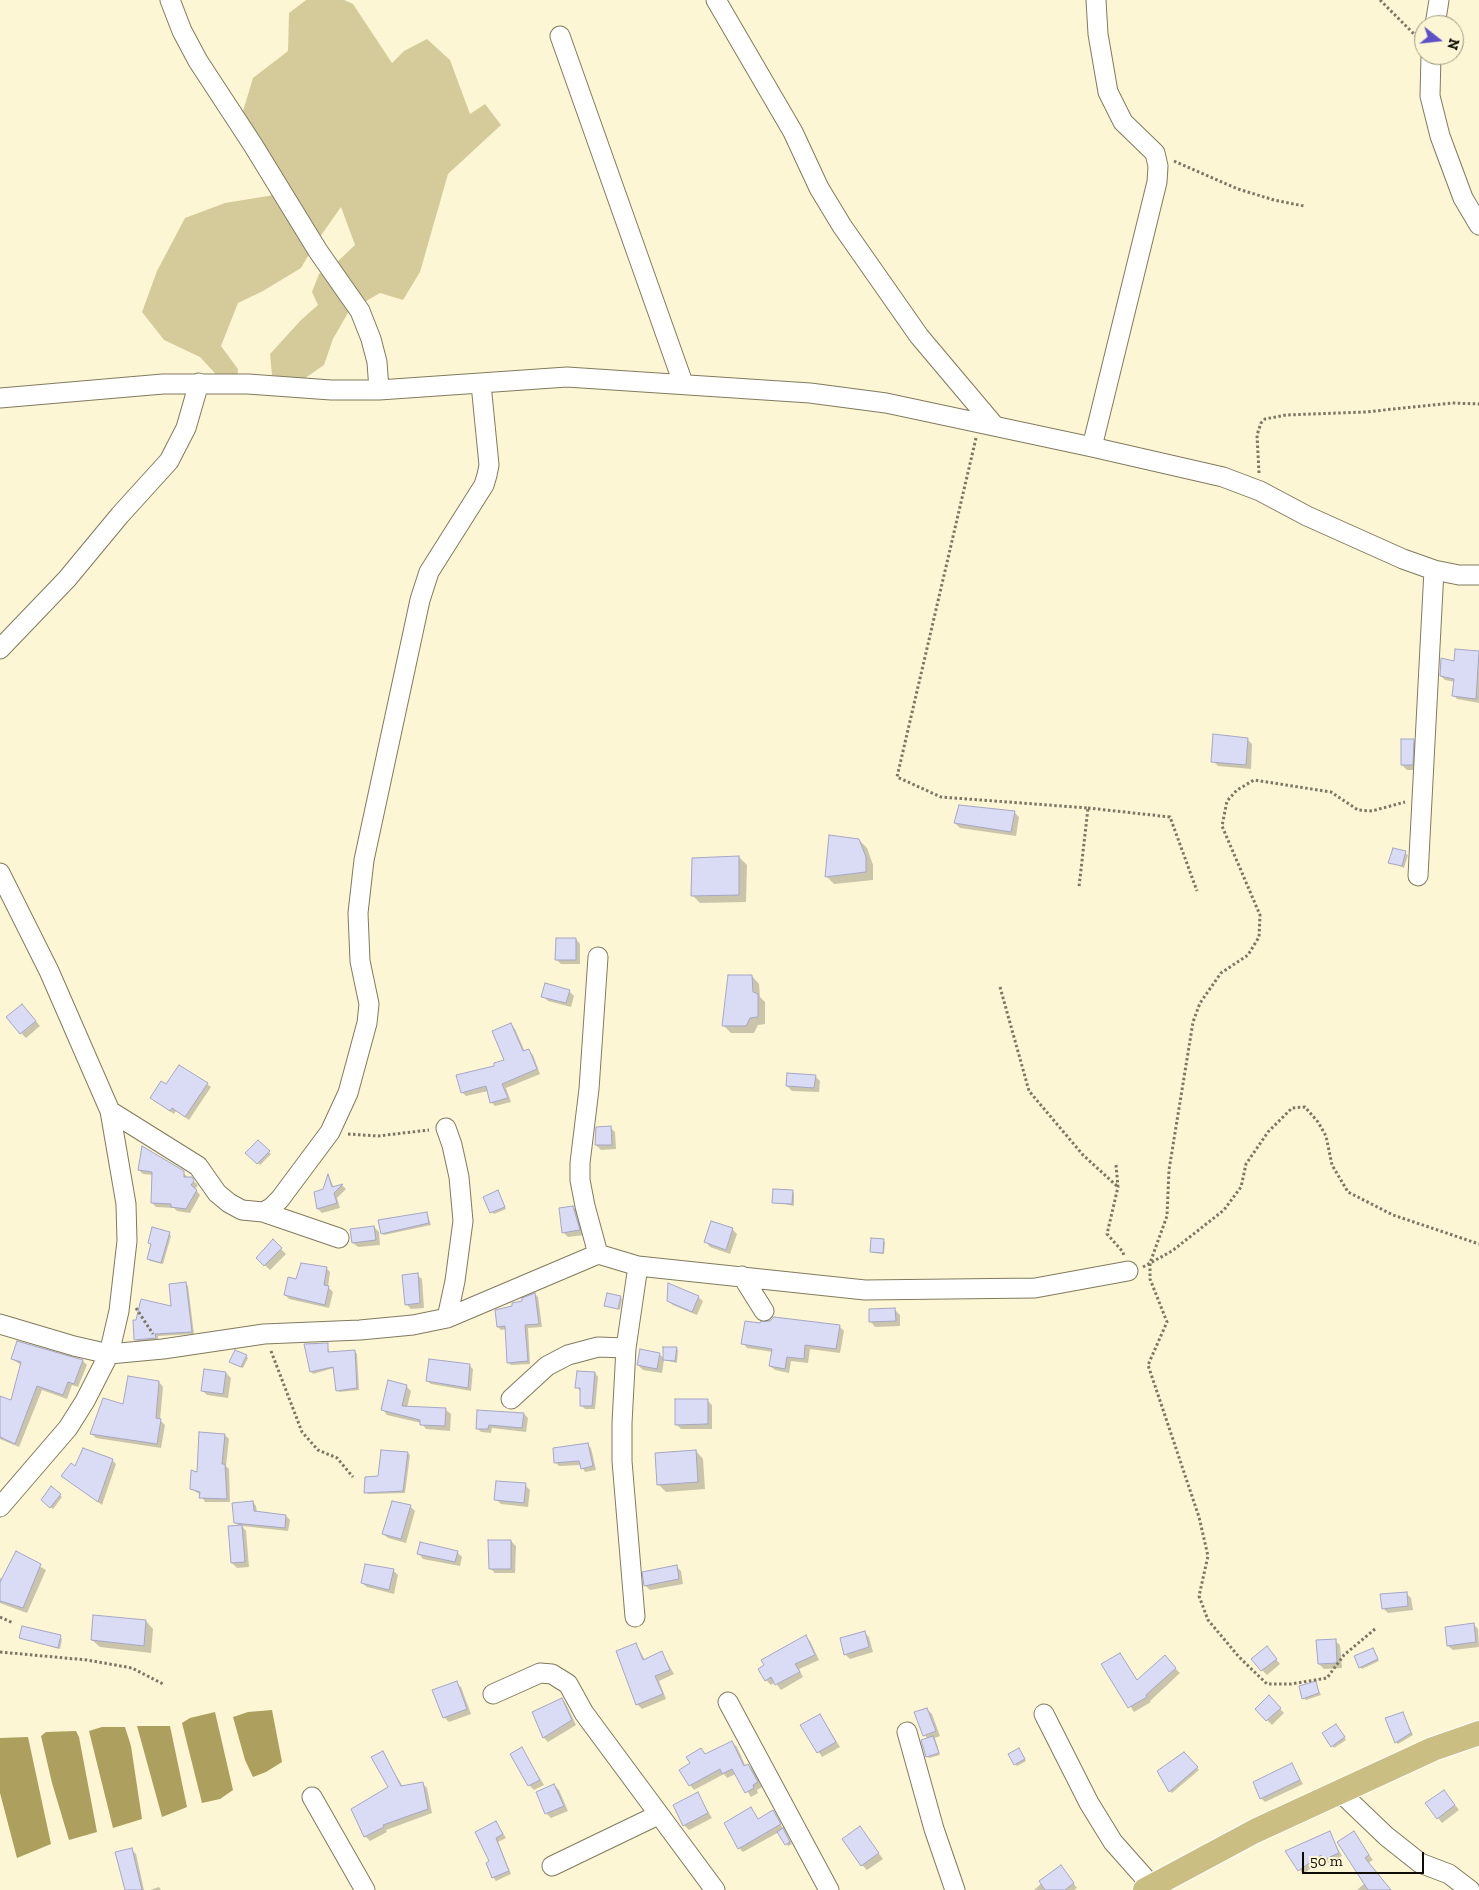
<!DOCTYPE html>
<style>
body{margin:0}
#map{position:relative;width:1479px;height:1890px;overflow:hidden;background:#fdf6d5;font-family:"Zilla Slab",serif}
canvas{display:block}
.north{position:absolute;left:1414px;top:15px;width:50px;height:50px;box-sizing:border-box;background:#fdf6d5;border:1px solid #9d9881;border-radius:50%;rotate:106deg;font-size:14px;font-weight:700;line-height:20px;text-align:center;color:#0e0b03}
.north::after{content:'';display:block;margin:auto;width:18px;height:22px;background:#5d50c8;clip-path:polygon(50% 0,100% 100%,50% 72%,0 100%)}
.scale{position:absolute;left:1302px;top:1852px;width:122px;height:22px;box-sizing:border-box;border:2px solid #0e0b03;border-top:0;padding-left:6px;font-size:15px;line-height:18px;white-space:nowrap;color:#0e0b03;-webkit-text-stroke:4px #fdf6d5;paint-order:stroke}
</style>
<div id="map">
<canvas width="1479" height="1890"></canvas>
<div class="north">N</div>
<div class="scale">50 m</div>
</div>
<script>
const ctx = document.querySelector('canvas').getContext('2d');
ctx.lineJoin = 'round';
function fill(path, color) { ctx.fillStyle = color; ctx.fill(path, 'evenodd'); }
const shape = rows => new Path2D(rows.map(r => 'M' + r).join(''));
function trace(path, color, width, dash) { ctx.strokeStyle = color; ctx.lineWidth = width; ctx.lineCap = dash ? 'butt' : 'round'; ctx.setLineDash(dash || []); ctx.stroke(path); }
fill(shape([
 [306,0,344,0,353,4,392,63,404,51,427,39,450,60,470,114,485,104,501,125,448,174,420,272,403,300,380,293,349,311,333,339,324,365,301,381,272,375,270,354,301,320,318,305,312,292,319,274,336,263,355,245,341,207,315,244,301,268,263,291,238,303,221,346,238,369,237,381,224,383,200,357,164,340,142,312,157,271,185,218,225,203,286,193,253,159,243,111,253,78,288,51,289,13]
]), '#d5cb9a');
fill(shape([
 [272,1710,282,1762,266,1772,253,1777,245,1760,233,1717,248,1712],
 [215,1712,233,1790,220,1799,202,1803,182,1723,190,1718],
 [137,1726,170,1726,187,1807,162,1817],
 [102,1727,125,1727,131,1746,142,1819,113,1828,89,1731],
 [76,1731,79,1737,97,1832,69,1840,52,1783,41,1736,46,1732],
 [28,1737,51,1844,17,1858,0,1793,0,1738]
]), '#ad9f5d');
fill(shape([
 [1456,651,1479,653,1479,703,1457,699,1453,695,1455,682,1445,680,1441,676,1455,662],
 [1247,739,1252,744,1251,769,1218,766,1213,761],
 [1413,740,1418,745,1417,770,1407,770,1402,765],
 [1014,812,1019,817,1016,836,960,828,955,823],
 [859,840,867,848,873,865,873,880,834,884,827,877],
 [1394,849,1408,855,1404,868,1390,862],
 [739,857,747,865,746,902,700,903,692,895],
 [576,939,580,944,580,964,561,964,556,959],
 [752,976,759,984,760,997,765,1002,765,1024,758,1025,754,1033,731,1033,724,1026],
 [569,991,574,996,571,1007,548,1001,543,996],
 [27,1010,40,1026,26,1038,21,1033],
 [511,1024,515,1029,525,1052,528,1050,533,1055,540,1074,506,1088,511,1102,495,1106,491,1102,488,1091,466,1096,462,1092,505,1061],
 [815,1076,820,1081,819,1092,792,1091,787,1086],
 [207,1084,211,1087,189,1120,176,1111,174,1114,155,1101,167,1086],
 [610,1127,615,1132,616,1149,601,1150,596,1145],
 [258,1142,271,1154,260,1165,247,1153],
 [143,1147,183,1172,188,1178,196,1183,198,1185,195,1189,200,1195,190,1213,177,1211,174,1208,156,1207,152,1203,153,1175,143,1174,139,1170],
 [329,1176,334,1188,342,1185,346,1189,337,1198,340,1208,322,1213,318,1209,315,1193,324,1190],
 [792,1191,794,1193,794,1206,774,1202],
 [498,1192,506,1209,494,1214,492,1212],
 [573,1207,578,1212,584,1235,568,1237,563,1232],
 [427,1213,431,1225,384,1235,382,1233],
 [374,1227,379,1232,380,1245,358,1247,353,1243],
 [732,1229,737,1234,730,1254,710,1247,706,1242],
 [169,1233,171,1236,163,1264,150,1261,148,1259,151,1245,149,1243],
 [883,1240,885,1242,884,1254,873,1253,871,1251],
 [273,1241,286,1254,270,1270,257,1258],
 [326,1268,330,1272,328,1287,333,1292,329,1308,289,1299,285,1295,297,1281],
 [417,1275,422,1279,424,1308,411,1309,406,1304],
 [185,1283,188,1286,194,1334,158,1336,158,1341,138,1343,136,1340,173,1308],
 [535,1294,538,1297,542,1327,528,1328,530,1364,511,1365,508,1362,506,1329,501,1330,498,1327,496,1311,524,1301],
 [620,1297,622,1299,620,1310,605,1305],
 [698,1297,703,1301,697,1315,673,1305,668,1301],
 [895,1310,900,1315,900,1326,875,1327,871,1322],
 [761,1325,839,1326,844,1331,840,1353,810,1349,808,1363,791,1361,789,1373,775,1370,770,1366,773,1352,747,1348,743,1343],
 [327,1344,330,1354,355,1352,357,1354,359,1390,339,1392,334,1368,313,1374,311,1371],
 [676,1348,678,1350,677,1363,664,1360,662,1373,643,1370,638,1365,659,1354,664,1358],
 [246,1356,248,1358,243,1368,233,1364],
 [12,1359,83,1361,87,1365,78,1387,72,1385,67,1399,42,1390,19,1447,0,1439,0,1397,11,1402,21,1365],
 [470,1366,473,1369,471,1391,431,1384,427,1381],
 [226,1373,231,1378,228,1398,207,1395,202,1390],
 [595,1373,598,1377,595,1409,585,1409,582,1406,580,1391,577,1387],
 [159,1382,163,1387,160,1420,165,1425,161,1448,96,1438,91,1433,124,1405],
 [406,1386,411,1391,407,1408,446,1410,451,1414,450,1431,426,1429,421,1423,387,1415,383,1410],
 [707,1400,712,1405,712,1429,681,1429,676,1424],
 [524,1414,528,1418,526,1432,492,1428,491,1433,481,1432,477,1428],
 [225,1435,229,1439,226,1466,229,1469,230,1502,205,1502,201,1495,191,1489,198,1474],
 [587,1444,591,1448,596,1470,585,1472,581,1465,559,1466,555,1462],
 [696,1451,703,1459,705,1489,666,1492,658,1484],
 [408,1453,410,1455,405,1493,368,1494,366,1492],
 [112,1460,116,1464,102,1505,67,1479,75,1468],
 [525,1485,530,1490,528,1507,501,1504,496,1499],
 [52,1488,62,1497,53,1509,44,1502],
 [253,1502,256,1506,257,1513,286,1516,290,1520,288,1531,242,1526,246,1531,249,1567,237,1568,232,1563,239,1526,235,1522],
 [410,1506,415,1511,406,1543,388,1538,383,1534],
 [511,1541,516,1546,515,1573,495,1573,490,1568],
 [457,1552,462,1557,460,1566,423,1559,419,1554],
 [16,1553,46,1570,27,1613,0,1603,0,1578,3,1579],
 [676,1566,681,1571,683,1584,650,1590,645,1585],
 [393,1570,398,1575,394,1594,367,1587,362,1583],
 [1406,1593,1411,1598,1413,1610,1388,1613,1383,1608],
 [146,1621,153,1629,151,1653,100,1647,92,1640],
 [1473,1624,1478,1629,1479,1647,1453,1650,1448,1646],
 [864,1632,869,1637,873,1652,850,1659,845,1654],
 [805,1636,810,1641,819,1660,799,1669,803,1677,781,1690,775,1682,771,1685,766,1680],
 [60,1637,62,1639,60,1649,20,1638],
 [1335,1641,1340,1645,1342,1668,1324,1669,1319,1664,1318,1642],
 [636,1644,645,1660,662,1653,674,1674,659,1681,666,1699,642,1709,637,1704,618,1652],
 [1374,1651,1379,1661,1362,1669,1360,1667],
 [1271,1653,1280,1664,1267,1675,1262,1670],
 [1120,1654,1138,1681,1164,1657,1180,1673,1150,1701,1151,1702,1134,1712,1103,1664],
 [1315,1682,1321,1695,1306,1700,1303,1698],
 [456,1683,461,1687,471,1714,449,1722,444,1717],
 [1269,1697,1284,1713,1272,1725,1256,1709],
 [562,1699,566,1704,576,1725,548,1742,544,1738,534,1713],
 [927,1709,932,1714,940,1736,935,1738,940,1755,929,1758,927,1756,927,1739,916,1713],
 [1403,1714,1413,1735,1398,1744,1396,1742],
 [820,1715,840,1747,822,1757,802,1726],
 [1338,1727,1346,1740,1334,1748,1332,1746],
 [732,1742,737,1747,746,1767,748,1765,753,1770,762,1787,757,1790,758,1793,751,1797,736,1774,727,1778,724,1774,694,1790,690,1785,692,1764,701,1750,706,1755],
 [522,1749,544,1785,534,1790,529,1785],
 [1019,1749,1026,1761,1017,1766,1015,1764],
 [382,1752,403,1787,423,1784,427,1788,432,1813,386,1830,387,1832,370,1841,365,1836,389,1788],
 [1184,1753,1199,1770,1172,1793,1170,1791],
 [1292,1765,1303,1784,1265,1802,1261,1798],
 [554,1785,559,1790,568,1811,551,1818,546,1813],
 [697,1793,712,1818,689,1830,684,1825],
 [1448,1796,1459,1810,1442,1823,1438,1818],
 [751,1809,759,1820,773,1811,792,1844,788,1846,779,1832,743,1852,739,1848],
 [496,1822,506,1838,498,1842,511,1874,496,1881,493,1877,491,1862],
 [860,1828,883,1859,867,1870,862,1865],
 [1329,1833,1342,1856,1328,1863,1324,1859,1303,1874,1287,1852],
 [1353,1833,1373,1860,1368,1863,1391,1890,1357,1890,1365,1883],
 [131,1849,136,1854,144,1890,126,1890],
 [1061,1866,1077,1888,1074,1890,1034,1890],
 [159,1887,161,1890,150,1890]
]), '#0003');
const building = shape([
 [1455,649,1479,651,1476,699,1452,696,1454,679,1440,676,1441,658,1454,661,1455,649],
 [1213,734,1248,738,1246,765,1211,762,1213,734],
 [1401,739,1414,739,1413,765,1401,765,1401,739],
 [959,805,1015,811,1011,832,954,823,959,805],
 [829,835,859,839,866,857,866,872,825,877,829,835],
 [1393,848,1406,851,1402,866,1388,863,1393,848],
 [739,856,739,895,691,896,692,858,739,856],
 [556,938,576,938,576,960,555,960,556,938],
 [728,975,752,975,753,992,758,994,758,1017,750,1018,746,1026,722,1026,728,975],
 [545,983,570,990,566,1003,541,997,545,983],
 [22,1004,36,1021,20,1034,6,1017,22,1004],
 [511,1023,523,1051,529,1049,537,1069,502,1084,508,1098,490,1103,486,1086,461,1093,456,1075,494,1066,494,1063,504,1060,492,1031,511,1023],
 [179,1065,208,1083,185,1117,172,1108,170,1111,150,1098,161,1081,166,1084,179,1065],
 [787,1073,816,1075,814,1088,786,1086,787,1073],
 [611,1126,612,1145,595,1145,596,1127,611,1126],
 [258,1140,270,1151,257,1164,245,1153,258,1140],
 [142,1146,184,1171,184,1177,192,1177,194,1181,191,1185,197,1190,186,1209,171,1207,171,1204,151,1203,152,1172,138,1170,142,1146],
 [328,1174,332,1187,343,1184,334,1193,337,1203,317,1209,314,1192,323,1189,328,1174],
 [773,1189,793,1190,792,1204,772,1203,773,1189],
 [498,1190,505,1207,490,1213,483,1197,498,1190],
 [573,1206,580,1230,562,1233,559,1208,573,1206],
 [427,1212,429,1223,381,1234,378,1220,427,1212],
 [711,1221,733,1228,726,1250,704,1242,711,1221],
 [374,1226,376,1240,352,1243,350,1229,374,1226],
 [152,1227,170,1232,161,1263,147,1259,151,1244,148,1243,152,1227],
 [871,1238,884,1239,883,1253,870,1252,871,1238],
 [273,1239,282,1248,264,1266,256,1258,273,1239],
 [301,1263,327,1267,324,1285,329,1286,325,1305,284,1295,288,1277,296,1279,301,1263],
 [418,1273,420,1303,405,1305,402,1275,418,1273],
 [186,1282,192,1332,155,1334,156,1338,134,1340,133,1320,136,1320,141,1299,171,1306,169,1284,186,1282],
 [668,1283,699,1296,692,1312,667,1301,668,1283],
 [535,1293,539,1324,525,1325,528,1361,507,1363,505,1326,497,1327,495,1310,512,1306,512,1303,522,1301,522,1298,535,1293],
 [607,1293,621,1296,618,1309,604,1306,607,1293],
 [895,1308,896,1321,869,1322,869,1309,895,1308],
 [774,1317,840,1325,836,1349,805,1345,804,1359,787,1357,785,1369,769,1366,772,1349,741,1344,745,1321,760,1323,761,1321,770,1321,774,1317],
 [17,1341,83,1360,74,1384,68,1382,63,1395,37,1386,15,1444,0,1437,0,1396,11,1400,21,1362,11,1359,17,1341],
 [328,1343,328,1352,355,1350,357,1388,336,1391,333,1367,310,1372,304,1344,328,1343],
 [663,1347,677,1347,675,1361,663,1360,663,1347],
 [640,1349,660,1353,657,1369,637,1365,640,1349],
 [235,1350,247,1355,241,1367,229,1362,235,1350],
 [429,1359,470,1364,468,1388,426,1381,429,1359],
 [204,1369,226,1372,223,1394,201,1391,204,1369],
 [577,1371,595,1372,592,1406,580,1406,580,1388,575,1388,577,1371],
 [128,1376,159,1381,156,1418,161,1419,157,1444,90,1434,103,1398,123,1404,128,1376],
 [388,1380,407,1385,402,1406,446,1408,445,1426,420,1425,420,1420,381,1410,388,1380],
 [675,1399,708,1399,708,1424,675,1425,675,1399],
 [477,1410,524,1413,522,1428,489,1425,488,1429,476,1429,477,1410],
 [199,1432,225,1434,222,1464,225,1464,227,1499,199,1498,200,1492,190,1489,191,1470,197,1472,199,1432],
 [588,1443,593,1466,581,1469,579,1461,554,1463,553,1448,588,1443],
 [83,1448,113,1459,98,1502,61,1476,71,1463,75,1466,83,1448],
 [381,1450,408,1452,403,1491,364,1493,365,1477,378,1476,381,1450],
 [696,1450,698,1482,657,1485,655,1453,696,1450],
 [496,1481,526,1483,524,1503,494,1500,496,1481],
 [51,1486,61,1494,50,1508,41,1500,51,1486],
 [253,1501,254,1511,286,1515,285,1528,234,1523,232,1503,253,1501],
 [392,1501,411,1505,401,1539,382,1534,392,1501],
 [242,1525,245,1562,231,1563,228,1526,242,1525],
 [488,1540,511,1540,511,1569,489,1569,488,1540],
 [420,1542,458,1551,455,1562,417,1554,420,1542],
 [16,1551,41,1564,23,1608,0,1601,0,1582,16,1551],
 [365,1564,394,1569,389,1590,361,1583,365,1564],
 [677,1565,679,1579,644,1586,642,1572,677,1565],
 [1407,1592,1408,1606,1382,1609,1380,1594,1407,1592],
 [93,1615,146,1620,144,1646,91,1640,93,1615],
 [1474,1623,1476,1642,1447,1646,1445,1627,1474,1623],
 [22,1626,61,1635,58,1648,19,1638,22,1626],
 [865,1631,869,1647,844,1655,840,1638,865,1631],
 [806,1635,815,1655,795,1664,800,1672,775,1685,771,1677,765,1681,758,1669,764,1665,761,1660,806,1635],
 [1336,1639,1337,1663,1318,1664,1316,1640,1336,1639],
 [636,1643,643,1660,662,1651,670,1670,655,1676,663,1694,636,1705,616,1651,636,1643],
 [1267,1646,1277,1659,1261,1671,1251,1659,1267,1646],
 [1373,1648,1378,1659,1359,1668,1354,1656,1373,1648],
 [1120,1653,1137,1680,1165,1655,1176,1668,1146,1695,1147,1697,1128,1708,1101,1664,1120,1653],
 [457,1681,467,1709,443,1718,432,1690,457,1681],
 [1316,1681,1319,1693,1302,1699,1299,1686,1316,1681],
 [1269,1695,1281,1708,1266,1721,1255,1709,1269,1695],
 [562,1698,572,1720,543,1738,532,1712,562,1698],
 [927,1708,936,1731,923,1736,914,1712,927,1708],
 [1403,1712,1411,1733,1395,1743,1385,1718,1403,1712],
 [820,1714,836,1742,817,1753,800,1725,820,1714],
 [1336,1724,1345,1737,1331,1747,1322,1733,1336,1724],
 [933,1736,939,1753,926,1757,921,1740,933,1736],
 [732,1741,744,1766,748,1764,758,1782,753,1785,754,1788,745,1793,732,1769,722,1774,720,1769,689,1786,679,1770,690,1763,686,1757,701,1748,705,1754,732,1741],
 [522,1747,540,1780,528,1786,510,1754,522,1747],
 [1019,1748,1025,1759,1014,1765,1008,1754,1019,1748],
 [383,1751,401,1786,423,1782,428,1809,383,1825,384,1827,364,1837,351,1809,388,1787,371,1757,383,1751],
 [1184,1752,1198,1767,1169,1792,1157,1771,1184,1752],
 [1292,1763,1300,1780,1260,1799,1253,1782,1292,1763],
 [554,1784,564,1806,545,1814,536,1792,554,1784],
 [1444,1790,1455,1805,1437,1819,1425,1803,1444,1790],
 [698,1792,708,1813,683,1826,673,1805,698,1792],
 [751,1807,758,1819,773,1810,781,1824,738,1849,724,1823,751,1807],
 [496,1821,503,1834,496,1838,509,1871,492,1878,486,1863,489,1861,475,1832,496,1821],
 [860,1826,879,1853,861,1866,842,1839,860,1826],
 [783,1828,790,1842,785,1845,777,1832,783,1828],
 [1330,1831,1339,1853,1323,1860,1321,1855,1298,1871,1285,1851,1330,1831],
 [1354,1831,1369,1855,1365,1858,1391,1890,1368,1890,1337,1842,1354,1831],
 [132,1848,142,1890,125,1890,115,1852,132,1848],
 [1061,1865,1074,1883,1065,1890,1045,1890,1039,1881,1061,1865]
]);
fill(building, '#dadcf6');
trace(building, '#a5a6c4', 1);
const minor = shape([
 [170,0,182,31,198,61,253,145,318,251,360,311,371,339,377,362,379,390],
 [716,0,793,132,819,188,842,226,919,336,994,425],
 [1435,25,1439,0],
 [560,36,683,383],
 [1431,55,1430,96,1440,136,1463,198,1479,225],
 [0,398,163,384,248,384,331,390,379,390,567,377,810,393,886,403,1092,447,1223,477,1260,491,1307,516,1403,559,1434,570,1459,575,1479,575],
 [1092,447,1157,182,1158,166,1155,153,1123,122,1108,92,1098,34,1096,0],
 [0,649,67,579,120,515,169,461,186,428,199,383],
 [0,873,49,971,110,1111,198,1166,217,1193,229,1203,242,1210,263,1212,339,1238],
 [1418,876,1434,570],
 [598,957,589,1089,580,1163,580,1180,585,1206,598,1254],
 [446,1128,452,1145,459,1177,463,1221,455,1281,447,1318],
 [263,1212,271,1208,280,1199,330,1132,348,1093,367,1023,369,1004,360,961,358,913,364,860,420,600,429,572,484,485,487,475,489,465,481,384],
 [742,1276,764,1311],
 [0,1324,74,1346,109,1354,163,1349,264,1334,360,1330,413,1325,447,1318,598,1254,638,1266,865,1290,1035,1288,1128,1271],
 [511,1399,547,1366,568,1355,598,1347,626,1348],
 [0,1507,68,1428,85,1401,109,1354,119,1311,127,1241,126,1204,110,1111],
 [635,1617,622,1461,622,1423,626,1348,638,1266],
 [493,1694,540,1673,552,1674,568,1684,584,1713,715,1890],
 [728,1702,829,1890],
 [1044,1714,1089,1803,1113,1842,1152,1886],
 [907,1732,934,1829,955,1890],
 [1340,1792,1386,1836,1420,1863,1449,1874,1470,1890],
 [312,1797,365,1890],
 [552,1866,658,1815]
]);
const major = shape([
 [1145,1890,1255,1831,1433,1749,1479,1733]
]);
trace(minor, '#817a5d', 21);
trace(major, '#fff', 26);
trace(shape([
 [1380,0,1422,42],
 [1174,161,1238,189,1274,200,1304,206],
 [976,438,897,777,941,797,1088,808,1079,887],
 [1259,473,1257,435,1261,423,1265,419,1286,415,1365,412,1452,403,1479,404],
 [1088,808,1170,817,1197,891],
 [1000,987,1029,1091,1083,1155,1118,1187],
 [348,1134,378,1136,429,1130],
 [1116,1165,1118,1187,1107,1234,1123,1252,1124,1256],
 [1143,1267,1172,1251,1224,1210,1241,1187,1246,1164,1268,1132,1292,1108,1305,1107,1318,1122,1326,1136,1332,1165,1348,1192,1393,1215,1479,1244],
 [136,1308,153,1334],
 [271,1351,302,1432,318,1450,337,1458,353,1477],
 [0,1617,13,1623],
 [1375,1629,1344,1655,1327,1678,1291,1684,1267,1684,1239,1657,1208,1620,1199,1596,1208,1556,1199,1517,1148,1365,1167,1322,1150,1279,1150,1263,1167,1216,1169,1170,1193,1022,1200,1003,1221,973,1248,955,1259,937,1260,915,1222,826,1227,801,1237,790,1254,780,1331,792,1358,810,1372,811,1405,802],
 [0,1652,87,1660,132,1668,163,1684]
]), '#7c7763', 3, [2.5, 2.5]);
trace(minor, '#fff', 19);
trace(major, '#cabe83', 24);
</script>
